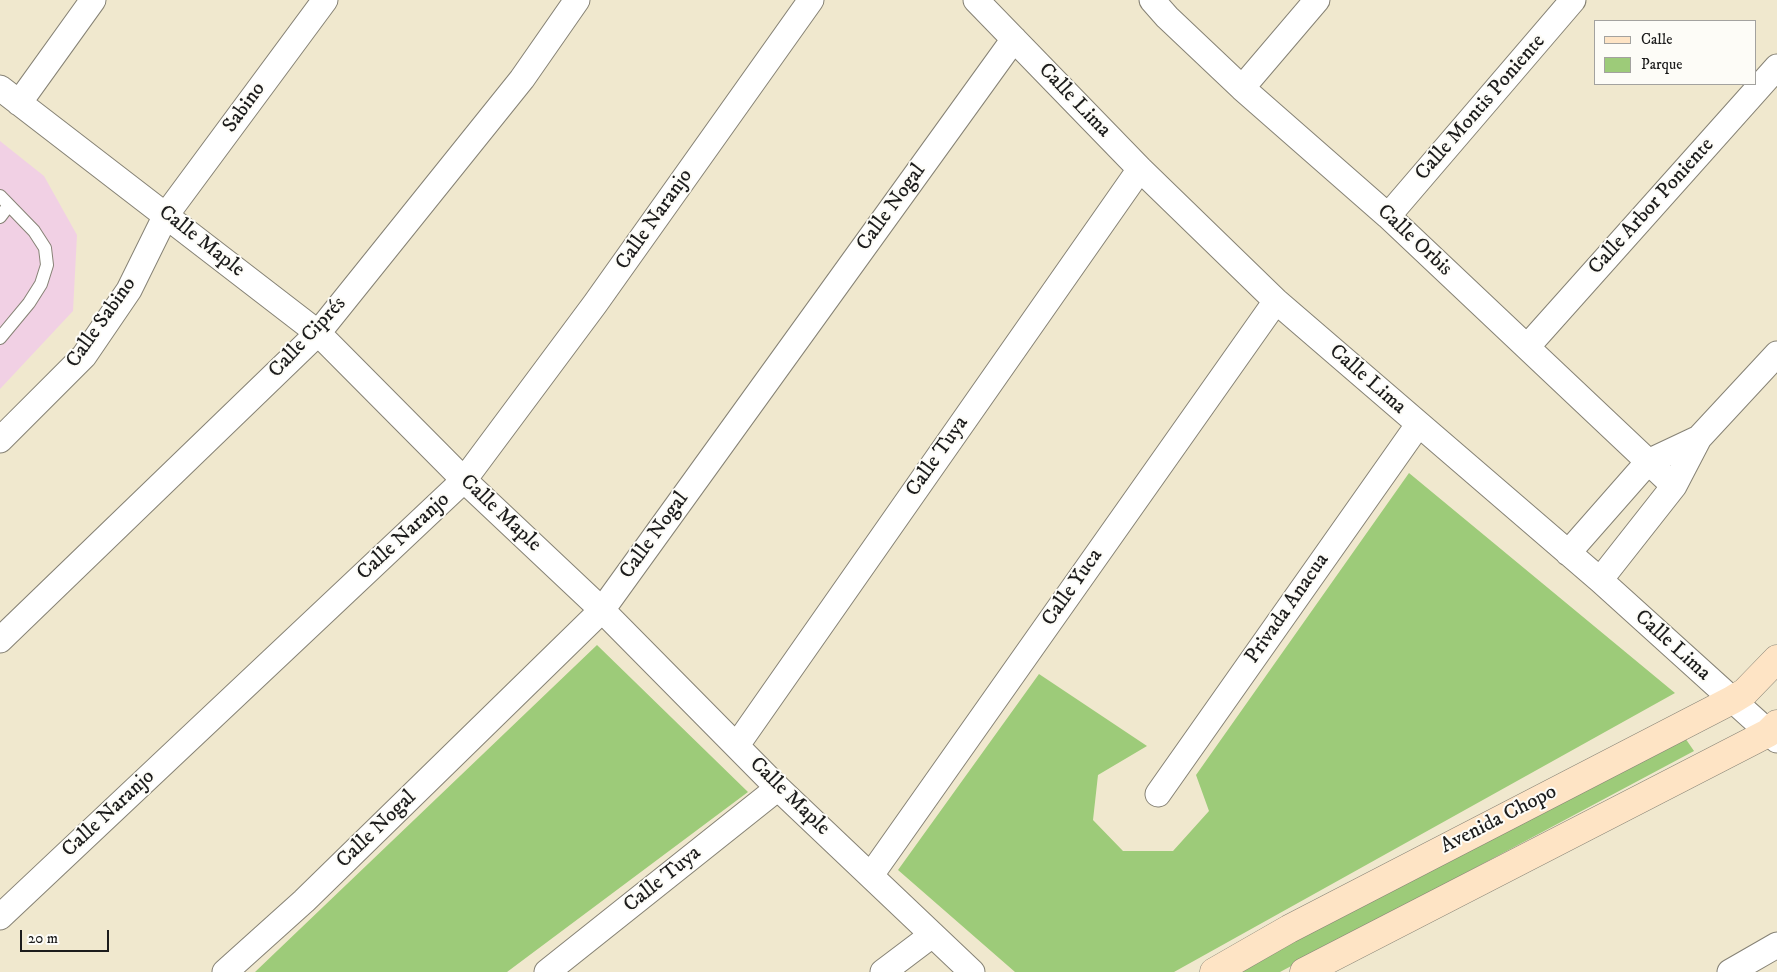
<!DOCTYPE html>
<meta charset="utf-8">
<style>
body{margin:0}
#map{position:relative;width:1777px;height:972px;overflow:hidden;background:#f0e8ce;font-family:"IM FELL DW Pica",serif}
canvas{display:block}
.legend{position:absolute;left:1594px;top:20px;width:162px;height:65px;box-sizing:border-box;background:#fdfcf7;border:1px solid #a3a29f;margin:0;padding:6px 9px;list-style:none;font-size:15px;color:#1c1c1c}
.legend li{display:flex;align-items:center;gap:10px;height:25px}
.legend b{width:25px;border:1px solid #a3a29f}
.scale{position:absolute;left:20px;top:930px;width:89px;height:22px;box-sizing:border-box;border:2px solid #1c1c1c;border-top:0;padding-left:6px;font-size:15px;line-height:18px;white-space:nowrap;color:#1c1c1c;-webkit-text-stroke:4px #fdfcf7;paint-order:stroke}
</style>
<div id="map">
<canvas width="1777" height="972"></canvas>
<ul class="legend">
<li><b style="height:6px;background:#fee4c5"></b>Calle</li>
<li><b style="height:14px;background:#9dcb79"></b>Parque</li>
</ul>
<div class="scale">20 m</div>
</div>
<script>
const ctx = document.querySelector('canvas').getContext('2d');
ctx.lineJoin = 'round';
function fill(path, color) { ctx.fillStyle = color; ctx.fill(path, 'evenodd'); }
const shape = rows => new Path2D(rows.map(r => 'M' + r).join(''));
function trace(path, color, width, dash) { ctx.strokeStyle = color; ctx.lineWidth = width; ctx.lineCap = dash ? 'butt' : 'round'; ctx.setLineDash(dash || []); ctx.stroke(path); }
function write(font, color, halo, rows, align = 'center') {
  ctx.font = font + ' "IM FELL DW Pica",serif'; ctx.lineWidth = 4; ctx.setLineDash([]); ctx.textBaseline = 'middle'; ctx.strokeStyle = halo; ctx.fillStyle = color; for (const [text, x, y, turn = 0] of rows) {
    ctx.save(); ctx.translate(x, y); ctx.rotate((+turn || 0) * Math.PI / 180); ctx.textAlign = isNaN(turn) ? turn : align; if (halo) ctx.strokeText(text, 0, 0); ctx.fillText(text, 0, 0); ctx.restore();
  }
}
fill(shape([
 [0,141,44,176,77,235,73,311,0,389]
]), '#f1d0e4');
fill(shape([
 [1409,473,1675,693,1174,972,1015,972,898,870,1039,674,1147,746,1098,775,1093,820,1123,851,1173,851,1209,811,1196,775],
 [597,645,748,792,507,972,255,972],
 [1683,735,1694,751,1280,972,1237,972]
]), '#9dcb79');
const lane = shape([
 [0,196,34,231,45,248,47,265,41,284,29,303,0,338],
 [0,217,9,205]
]);
const street = shape([
 [976,0,1140,169,1276,301,1600,580,1777,740],
 [1152,0,1167,17,1242,88,1388,216,1674,486],
 [0,88,318,333,464,480,602,610,778,788,972,972],
 [1242,88,1317,0],
 [19,103,93,0],
 [1388,216,1573,0],
 [1527,347,1777,67],
 [0,440,84,356,129,290,166,215,325,0],
 [1568,553,1648,462,1699,438],
 [1600,580,1674,486,1699,438,1777,354],
 [0,640,318,333,522,79,577,0],
 [737,745,1140,169],
 [1158,794,1418,425],
 [871,875,1276,301],
 [0,917,464,480,595,304,811,0],
 [225,972,304,901,602,610,1014,39],
 [547,972,778,788],
 [883,972,932,935],
 [1730,972,1777,945]
]);
const secondary = shape([
 [1214,972,1289,929,1732,700,1745,692,1777,659],
 [1304,972,1768,733,1777,724]
]);
trace(lane, '#868275', 14);
trace(street, '#868275', 27);
trace(secondary, '#868275', 29);
trace(lane, '#fff', 12);
trace(street, '#fff', 25);
trace(secondary, '#fee4c5', 28);
write('21px', '#1c1c1c', '#fdfcf7', [
 ["Calle Lima",1074,101,46],
 ["Sabino",245,108,-54],
 ["Calle Montis Poniente",1481,108,-49],
 ["Calle Arbor Poniente",1652,207,-48],
 ["Calle Nogal",892,208,-54],
 ["Calle Naranjo",655,220,-55],
 ["Calle Orbis",1414,241,43],
 ["Calle Maple",201,242,38],
 ["Calle Sabino",102,323,-55],
 ["Calle Ciprés",308,338,-47],
 ["Calle Lima",1367,380,41],
 ["Calle Tuya",938,457,-55],
 ["Calle Maple",500,514,43],
 ["Calle Nogal",655,536,-54],
 ["Calle Naranjo",404,537,-43],
 ["Calle Yuca",1073,588,-55],
 ["Privada Anacua",1288,609,-55],
 ["Calle Lima",1672,646,42],
 ["Calle Maple",789,797,44],
 ["Calle Naranjo",109,814,-43],
 ["Avenida Chopo",1499,820,-27],
 ["Calle Nogal",377,830,-44],
 ["Calle Tuya",663,880,-39]
]);
</script>
